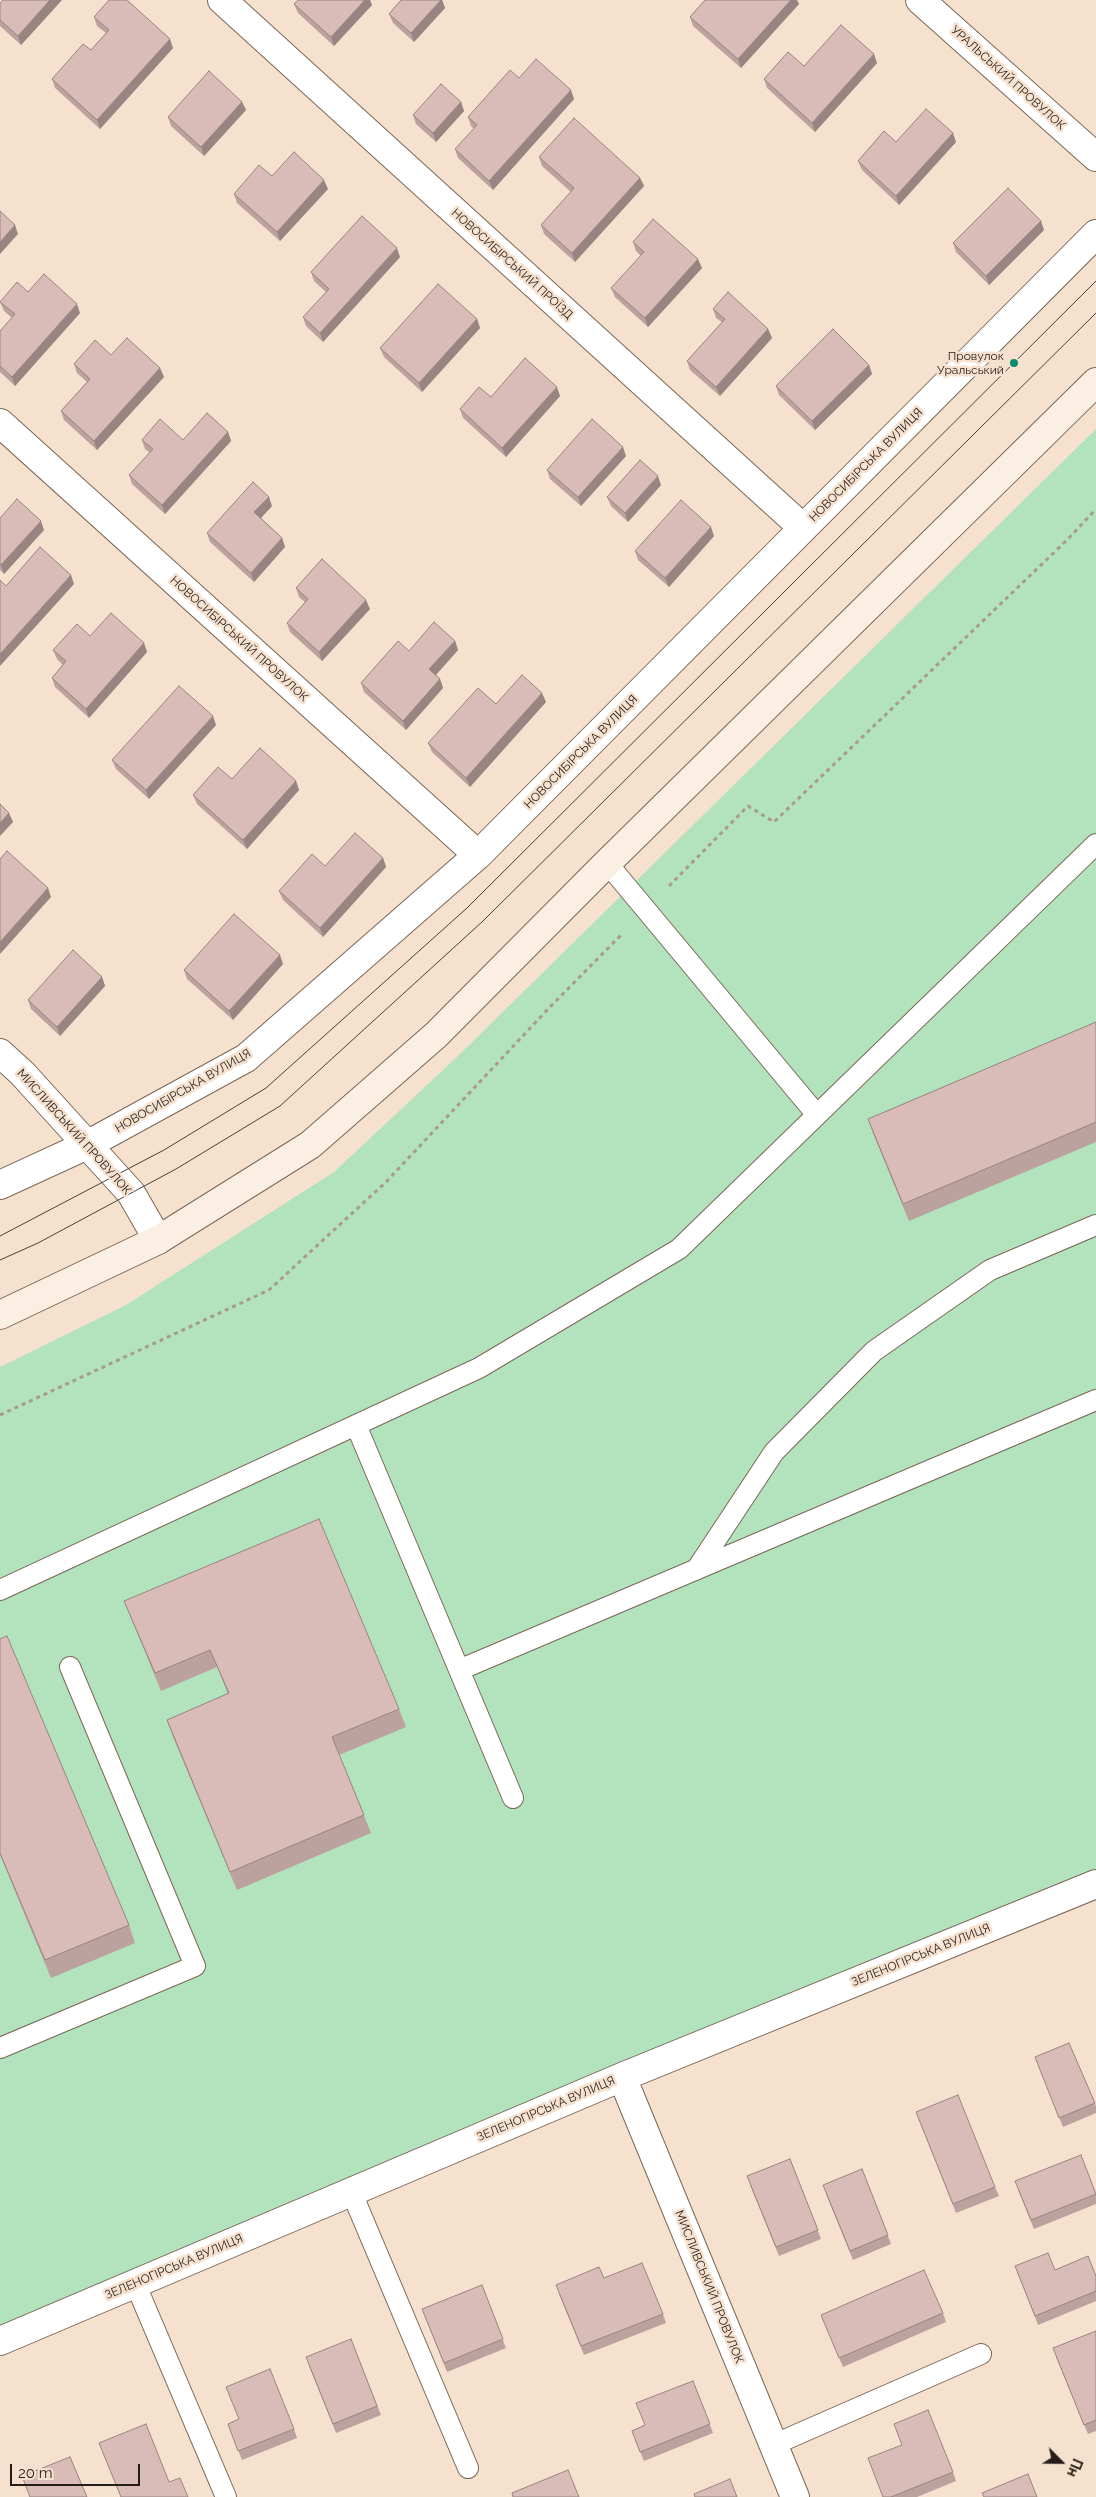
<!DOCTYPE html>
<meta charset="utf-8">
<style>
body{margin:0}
#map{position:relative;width:1096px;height:2497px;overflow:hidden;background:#f6e0ce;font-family:Raleway,sans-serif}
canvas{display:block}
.north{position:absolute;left:1036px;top:2437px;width:50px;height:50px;-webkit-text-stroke:4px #f6e0ce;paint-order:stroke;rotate:113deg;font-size:14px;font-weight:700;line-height:20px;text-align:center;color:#251d17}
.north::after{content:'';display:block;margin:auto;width:18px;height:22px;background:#251d17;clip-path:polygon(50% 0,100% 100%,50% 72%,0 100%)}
.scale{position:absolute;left:10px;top:2464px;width:130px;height:22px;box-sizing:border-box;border:2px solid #251d17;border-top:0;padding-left:6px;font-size:15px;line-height:18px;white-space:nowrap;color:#251d17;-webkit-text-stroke:4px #f6e0ce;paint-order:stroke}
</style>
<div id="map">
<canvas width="1096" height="2497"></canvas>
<div class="north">Пн</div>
<div class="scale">20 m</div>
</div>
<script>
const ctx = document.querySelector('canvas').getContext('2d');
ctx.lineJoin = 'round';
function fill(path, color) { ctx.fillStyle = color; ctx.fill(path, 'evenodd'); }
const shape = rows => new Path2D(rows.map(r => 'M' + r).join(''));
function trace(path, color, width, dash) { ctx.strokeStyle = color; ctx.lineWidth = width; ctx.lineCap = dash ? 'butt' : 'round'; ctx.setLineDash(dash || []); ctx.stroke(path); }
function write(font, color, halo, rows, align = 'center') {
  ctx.font = font + ' Raleway,sans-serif'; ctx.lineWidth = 5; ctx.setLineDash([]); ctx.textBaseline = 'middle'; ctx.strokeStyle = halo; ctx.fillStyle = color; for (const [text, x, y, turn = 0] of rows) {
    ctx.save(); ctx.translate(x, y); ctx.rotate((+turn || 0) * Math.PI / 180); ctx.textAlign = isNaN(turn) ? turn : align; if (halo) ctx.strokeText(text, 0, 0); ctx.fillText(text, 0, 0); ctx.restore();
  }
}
fill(shape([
 [1096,429,1096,1884,0,2341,0,1367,126,1305,334,1172,458,1056]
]), '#b2e3bd');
const service = shape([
 [607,863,817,1115],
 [356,1425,513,1798],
 [696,1570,774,1452,874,1351,990,1270,1096,1225],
 [0,1590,479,1368,679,1249,1096,844],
 [459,1670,1096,1400],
 [0,2048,195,1966,70,1667],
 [351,2191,468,2468],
 [135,2283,226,2497],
 [773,2445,981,2354]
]);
const minor = shape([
 [222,0,803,528],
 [920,0,1096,157],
 [0,423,478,855],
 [0,1053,22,1073,131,1193,158,1240],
 [0,1185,87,1145,246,1058,478,855,1096,234],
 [622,2077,795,2497],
 [0,2341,622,2077,1096,1884]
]);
const secondary = shape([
 [0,1315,158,1240,310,1145,436,1035,607,863,1096,382]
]);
trace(service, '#7a6757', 22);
trace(minor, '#7a6757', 30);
trace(secondary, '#7a6757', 30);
trace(shape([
 [669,886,748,806,774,822,1067,540,1096,509],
 [0,1415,269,1290,386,1182,548,1009,623,933]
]), '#ab9a8c', 3, [4, 4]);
trace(service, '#fff', 20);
trace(minor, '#fff', 28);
trace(secondary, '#fbefe3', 28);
trace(shape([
 [0,1236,164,1150,266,1088,467,908,1096,281],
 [0,1260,38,1243,176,1169,280,1106,483,921,1096,313]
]), '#4b4038', 1);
fill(shape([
 [62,0,21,45,0,26,0,3],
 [298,0,370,0,372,5,334,46,298,13,294,4],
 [401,0,442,0,445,8,414,42,393,23,389,14],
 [705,0,797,0,799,4,741,68,693,26,690,17],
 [94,17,173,48,100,129,55,88,52,79,91,50,106,33,97,26],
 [877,63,815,132,767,88,764,79,804,66],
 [519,78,574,99,493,190,458,158,455,149,474,129,471,126,468,117],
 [242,102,246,110,204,156,171,126,168,117],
 [461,102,464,111,436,142,416,124,413,115],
 [896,142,956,142,899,205,862,170,858,161],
 [539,157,640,178,644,186,575,262,544,234,541,225,571,192,542,166],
 [272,176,328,189,280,241,237,203,234,194],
 [1044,230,989,285,956,252,953,243],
 [633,242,702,268,648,327,615,297,611,288,641,256,636,251],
 [400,257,323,342,306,326,303,317,326,292,314,281,311,272],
 [0,302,80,313,15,386,0,372,0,331,12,318,4,311],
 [713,309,768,329,772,338,720,396,690,370,687,361,722,322,716,318],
 [477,319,480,328,422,392,384,357,380,348],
 [111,355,160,368,164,377,97,450,64,420,61,411,87,382,77,373,74,364],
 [869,365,872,374,815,430,779,395,776,386],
 [560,396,506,457,463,418,460,409,491,397],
 [228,432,231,441,165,514,132,484,129,475,150,453,145,449,142,440,183,440],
 [626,456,581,506,550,479,547,470],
 [661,485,628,522,611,506,607,497],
 [272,506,261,518,282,538,285,547,254,582,210,542,207,533],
 [0,518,44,530,4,574,0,570],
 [714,536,669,587,638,560,635,551],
 [296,588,370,609,322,661,290,632,287,623,305,602,299,597],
 [455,641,458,650,436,675,440,679,443,688,406,730,364,692,361,683,409,651],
 [144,643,147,652,89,718,55,687,52,678,63,665,57,659,53,650],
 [546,702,470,787,432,752,428,743],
 [216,725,149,799,116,769,112,760],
 [232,779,296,781,299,790,247,849,197,804,193,795],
 [383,858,386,867,323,937,283,900,279,891,325,866],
 [283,964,233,1020,187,979,184,970],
 [102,977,105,986,60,1036,31,1009,28,1000],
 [1096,1022,1096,1142,909,1221,874,1136,868,1119],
 [124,1601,399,1709,406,1727,339,1755,371,1833,237,1890,173,1737,167,1720,228,1694,217,1667,161,1691,131,1618],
 [0,1639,129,1925,135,1943,51,1978,0,1855],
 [1035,2057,1095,2103,1096,2107,1096,2113,1063,2127],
 [916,2112,995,2187,999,2196,956,2213],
 [790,2159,821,2239,779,2256,750,2185],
 [862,2169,891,2244,853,2260,826,2194],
 [1018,2190,1096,2193,1096,2204,1034,2229],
 [1015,2266,1055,2270,1096,2276,1096,2301,1038,2325],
 [604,2278,663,2314,666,2323,584,2355,559,2294],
 [482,2285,506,2348,447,2372,422,2309],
 [943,2313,946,2322,843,2367,821,2315],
 [1096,2331,1096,2431,1088,2434,1056,2357],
 [351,2339,381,2415,336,2433,309,2366],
 [693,2381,713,2433,644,2461,635,2440,645,2425],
 [239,2419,294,2429,297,2438,242,2460,228,2424],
 [902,2445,953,2472,956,2481,917,2497,883,2497]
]), '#bba29e');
fill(shape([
 [50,0,62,0,21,45,18,36],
 [365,0,370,0,372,5,334,46,331,37],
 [441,0,442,0,445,8,414,42,411,33],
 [791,0,797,0,799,4,741,68,738,59],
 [170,39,173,48,100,129,97,120],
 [874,54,877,63,815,132,812,123],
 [571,90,574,99,493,190,489,181],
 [242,102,246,110,204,156,201,147],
 [461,102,464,111,436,142,433,133],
 [953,133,956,142,899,205,896,196],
 [640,178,644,186,575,262,572,253],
 [324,180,328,189,280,241,277,232],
 [1041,221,1044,230,989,285,986,276],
 [15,225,18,234,0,254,0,242],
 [397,248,400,257,323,342,320,333],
 [698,259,702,268,648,327,645,318],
 [77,304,80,313,15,386,12,377],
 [477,319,480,328,422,392,419,383],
 [768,329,772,338,720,396,716,387],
 [869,365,872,374,815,430,812,421],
 [160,368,164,377,97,450,94,441],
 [557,387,560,396,506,457,502,448],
 [228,432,231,441,165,514,162,505],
 [623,447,626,456,581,506,578,497],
 [658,476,661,485,628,522,625,513],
 [269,497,272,506,258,521,254,512],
 [41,521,44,530,4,574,1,565],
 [711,527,714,536,669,587,665,578],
 [282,538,285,547,254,582,251,573],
 [71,575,74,584,0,666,0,654],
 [366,600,370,609,322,661,319,652],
 [455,641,458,650,433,678,429,669],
 [144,643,147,652,89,718,86,709],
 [440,679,443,688,406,730,403,721],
 [542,693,546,702,470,787,466,778],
 [213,716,216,725,149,799,146,790],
 [296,781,299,790,247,849,243,840],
 [9,813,13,822,0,836,0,823],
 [383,858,386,867,323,937,320,928],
 [48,888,51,897,0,954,0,942],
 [280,955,283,964,233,1020,229,1011],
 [102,977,105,986,60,1036,57,1027]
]), '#988481');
const building = shape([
 [3,0,50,0,18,36,0,20,0,3,3,0],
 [109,0,127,0,170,39,97,120,52,79,83,44,91,50,109,30,94,17,109,0],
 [298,0,365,0,331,37,294,4,298,0],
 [401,0,441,0,411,33,389,14,401,0],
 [705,0,791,0,738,59,690,17,705,0],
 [841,25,874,54,812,123,764,79,788,52,804,66,841,25],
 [536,59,571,90,489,181,455,149,477,125,468,117,510,70,519,78,536,59],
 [209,71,242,102,201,147,168,117,209,71],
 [441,84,461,102,433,133,413,115,441,84],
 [926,109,953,133,896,196,858,161,884,131,896,142,926,109],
 [574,118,640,178,572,253,541,225,574,188,539,157,574,118],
 [294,152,324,180,277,232,234,194,259,165,272,176,294,152],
 [1008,188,1041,221,986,276,953,243,1008,188],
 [0,211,15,225,0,242,0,211],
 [362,216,397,248,320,333,303,317,329,289,311,272,362,216],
 [653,219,698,259,645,318,611,288,644,252,633,242,653,219],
 [44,274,77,304,12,377,0,366,0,331,15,314,0,302,17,282,28,292,44,274],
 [438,284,477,319,419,383,380,348,438,284],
 [728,292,768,329,716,387,687,361,725,319,713,309,728,292],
 [833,329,869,365,812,421,776,386,833,329],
 [127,338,160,368,94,441,61,411,90,379,74,364,95,340,111,355,127,338],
 [525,358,557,387,502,448,460,409,479,387,491,397,525,358],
 [207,413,228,432,162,505,129,475,153,449,142,440,160,419,183,440,207,413],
 [592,419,623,447,578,497,547,470,592,419],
 [640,460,658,476,625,513,607,497,640,460],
 [253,482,269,497,254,512,282,538,251,573,207,533,253,482],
 [17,499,41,521,1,565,0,564,0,518,17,499],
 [681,500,711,527,665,578,635,551,681,500],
 [40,547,71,575,0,654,0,580,6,586,40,547],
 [322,559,366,600,319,652,287,623,308,599,296,588,322,559],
 [111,613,144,643,86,709,52,678,66,661,53,650,77,624,90,636,111,613],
 [434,622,455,641,429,669,440,679,403,721,361,683,398,641,409,651,434,622],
 [522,675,542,693,466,778,428,743,478,688,496,704,522,675],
 [179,686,213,716,146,790,112,760,179,686],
 [260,748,296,781,243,840,193,795,218,767,232,779,260,748],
 [0,804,9,813,0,823,0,804],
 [355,833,383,858,320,928,279,891,312,854,325,866,355,833],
 [7,851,48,888,0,942,0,859,7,851],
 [234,914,280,955,229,1011,184,970,234,914],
 [73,950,102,977,57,1027,28,1000,73,950],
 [1096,1022,1096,1122,903,1204,868,1119,1096,1022],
 [319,1519,399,1709,332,1737,364,1815,230,1872,167,1720,229,1693,210,1650,155,1673,124,1601,319,1519],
 [7,1636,129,1925,45,1960,0,1853,0,1639,7,1636],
 [1069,2043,1095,2103,1059,2118,1035,2057,1069,2043],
 [958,2095,995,2187,953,2204,916,2112,958,2095],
 [1081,2155,1096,2194,1031,2220,1015,2181,1081,2155],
 [790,2159,818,2230,776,2247,747,2176,790,2159],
 [862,2169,888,2235,850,2251,823,2185,862,2169],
 [1048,2253,1055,2270,1088,2256,1096,2276,1096,2291,1035,2316,1015,2266,1048,2253],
 [642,2263,663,2314,581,2346,556,2285,599,2267,604,2278,642,2263],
 [924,2270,943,2313,839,2358,821,2315,924,2270],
 [482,2285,503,2339,444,2363,422,2309,482,2285],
 [1096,2331,1096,2420,1084,2425,1053,2348,1096,2331],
 [351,2339,377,2406,333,2424,306,2357,351,2339],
 [270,2369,294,2429,238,2451,228,2424,239,2419,226,2387,270,2369],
 [693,2381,710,2424,640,2452,632,2431,645,2425,636,2403,693,2381],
 [928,2410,953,2472,891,2497,883,2497,868,2458,902,2445,894,2424,928,2410],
 [146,2424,169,2482,180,2478,188,2497,121,2497,99,2443,146,2424],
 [70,2457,87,2497,30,2497,22,2476,70,2457],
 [568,2470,579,2497,513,2497,512,2493,568,2470],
 [1028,2474,1037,2497,984,2497,982,2493,1028,2474],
 [730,2479,737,2497,695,2497,694,2494,730,2479]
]);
fill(building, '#d9bcb8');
trace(building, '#988481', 1);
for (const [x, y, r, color] of [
 [1014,363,5,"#088b70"]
]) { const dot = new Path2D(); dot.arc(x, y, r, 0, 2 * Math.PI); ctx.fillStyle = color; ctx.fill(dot); trace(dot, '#f6e0ce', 2); }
write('12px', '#251d17', '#f6e0ce', [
 ["УРАЛЬСЬКИЙ ПРОВУЛОК",1008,78,42],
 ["НОВОСИБІРСЬКИЙ ПРОЇЗД",512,264,42],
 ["НОВОСИБІРСЬКА ВУЛИЦЯ",866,465,-45],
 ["НОВОСИБІРСЬКИЙ ПРОВУЛОК",239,639,42],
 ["НОВОСИБІРСЬКА ВУЛИЦЯ",581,752,-45],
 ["НОВОСИБІРСЬКА ВУЛИЦЯ",183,1091,-30],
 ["МИСЛИВСЬКИЙ ПРОВУЛОК",74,1132,48],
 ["ЗЕЛЕНОГІРСЬКА ВУЛИЦЯ",921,1955,-22],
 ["ЗЕЛЕНОГІРСЬКА ВУЛИЦЯ",546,2109,-23],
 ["ЗЕЛЕНОГІРСЬКА ВУЛИЦЯ",174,2267,-23],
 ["МИСЛИВСЬКИЙ ПРОВУЛОК",709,2287,68]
]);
write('12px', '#251d17', '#f6e0ce', [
 ["Провулок",1004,356],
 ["Уральський",1004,370]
], 'right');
</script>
